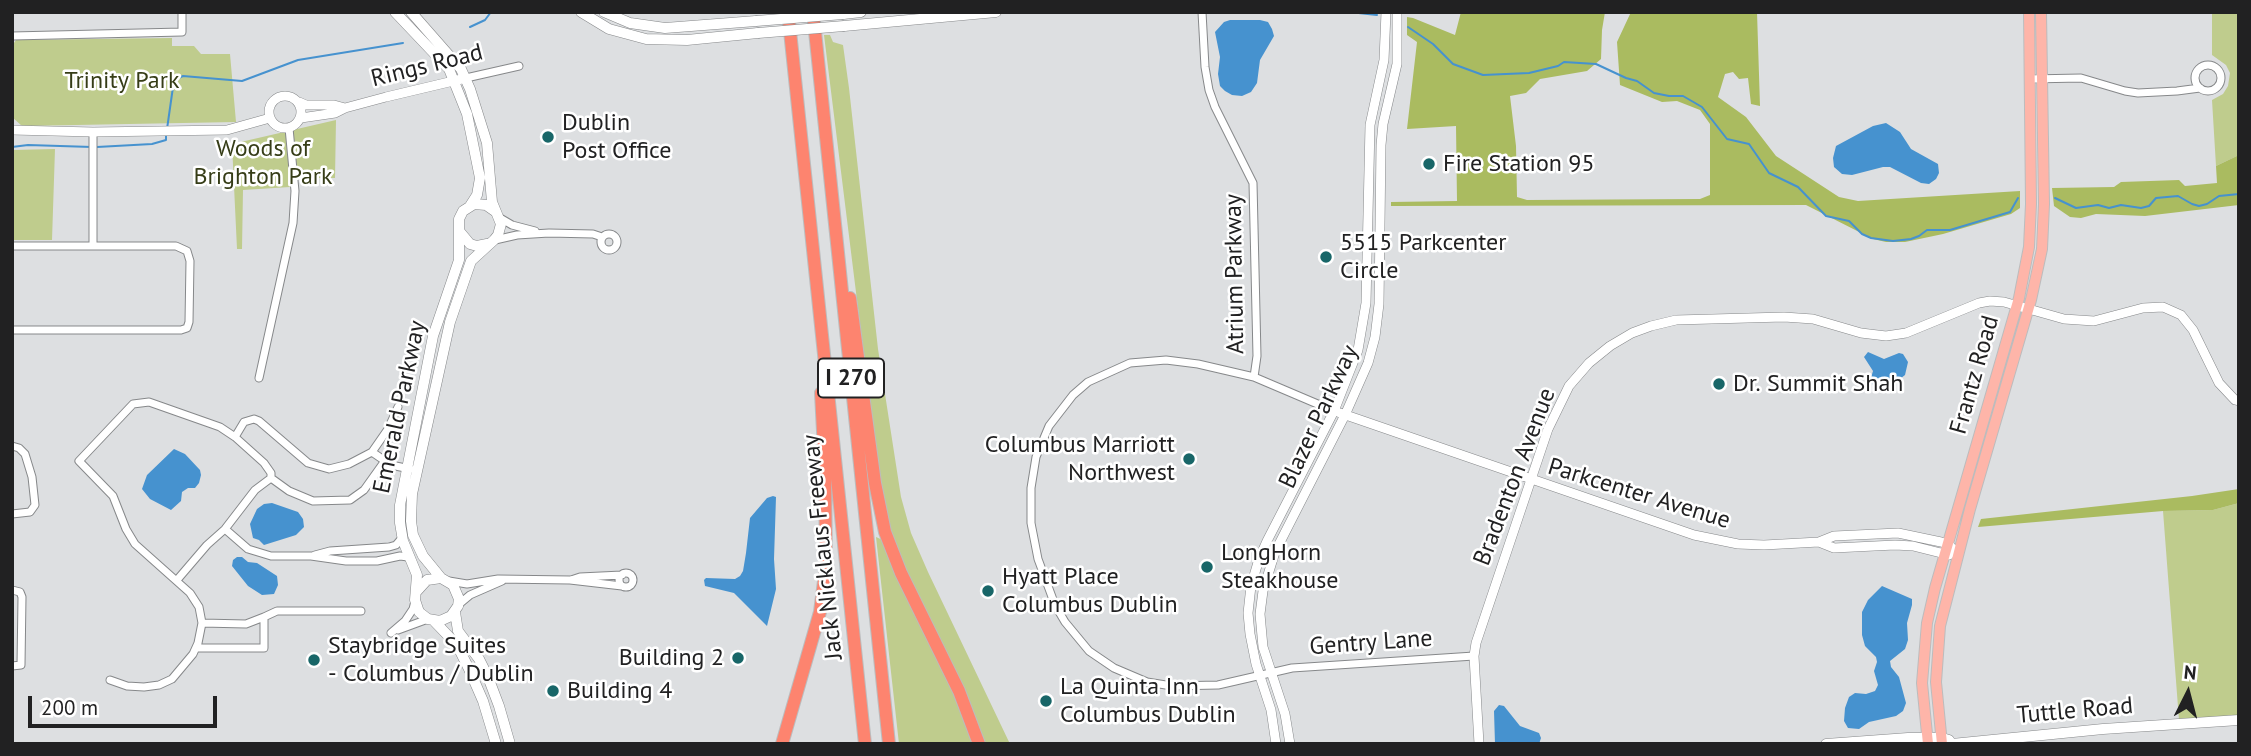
<!DOCTYPE html>
<style>
body{margin:0}
#map{position:relative;width:2251px;height:756px;overflow:hidden;background:#dddfe1;font-family:"PT Sans",sans-serif}
canvas{display:block}
.frame{position:absolute;inset:0;border:14px solid #212122;pointer-events:none}
.north{position:absolute;left:2153px;top:658px;width:70px;height:70px;-webkit-text-stroke:5px #fff;paint-order:stroke;rotate:6deg;font-size:19px;font-weight:700;line-height:28px;text-align:center;color:#212122}
.north::after{content:'';display:block;margin:auto;width:24px;height:32px;background:#212122;clip-path:polygon(50% 0,100% 100%,50% 72%,0 100%)}
.scale{position:absolute;left:28px;top:696px;width:189px;height:32px;box-sizing:border-box;border:4px solid #212122;border-top:0;padding-left:9px;font-size:21px;line-height:24px;white-space:nowrap;color:#212122;-webkit-text-stroke:5px #fff;paint-order:stroke}
</style>
<div id="map">
<canvas width="2251" height="756"></canvas>
<div class="frame"></div>
<div class="north">N</div>
<div class="scale">200 m</div>
</div>
<script>
const ctx = document.querySelector('canvas').getContext('2d');
ctx.lineJoin = 'round';
function fill(path, color) { ctx.fillStyle = color; ctx.fill(path, 'evenodd'); }
const shape = rows => new Path2D(rows.map(r => 'M' + r).join(''));
function trace(path, color, width, dash) { ctx.strokeStyle = color; ctx.lineWidth = width; ctx.lineCap = dash ? 'butt' : 'round'; ctx.setLineDash(dash || []); ctx.stroke(path); }
function write(font, color, halo, rows, align = 'center') {
  ctx.font = font + ' "PT Sans",sans-serif'; ctx.lineWidth = 5; ctx.setLineDash([]); ctx.textBaseline = 'middle'; ctx.strokeStyle = halo; ctx.fillStyle = color; for (const [text, x, y, turn = 0] of rows) {
    ctx.save(); ctx.translate(x, y); ctx.rotate((+turn || 0) * Math.PI / 180); ctx.textAlign = isNaN(turn) ? turn : align; if (halo) ctx.strokeText(text, 0, 0); ctx.fillText(text, 0, 0); ctx.restore();
  }
}
fill(shape([
 [2212,12,2239,12,2239,155,2216,166,2212,100,2223,94,2228,86,2230,73,2226,65,2212,55],
 [824,35,830,35,833,42,843,45,849,88,878,349,901,497,911,533,928,572,1010,744,985,744,966,693,902,566,888,528,879,477],
 [172,38,172,46,194,46,201,54,230,54,236,122,22,126,12,117,12,46,16,40],
 [336,120,335,178,305,178,303,171,289,173,290,187,243,190,242,249,237,249,232,144],
 [55,149,52,240,12,240,12,150],
 [2239,503,2239,715,2179,720,2163,511,2213,510],
 [876,537,885,541,954,690,975,744,899,744]
]), '#bfcc8d');
fill(shape([
 [1461,12,1605,12,1602,30,1601,59,1587,71,1540,79,1526,93,1510,96,1516,146,1517,197,1527,200,1700,199,1710,195,1710,124,1700,110,1677,101,1662,102,1620,85,1617,42,1631,12,1757,12,1760,106,1751,104,1748,78,1739,79,1733,72,1725,74,1718,97,1746,117,1776,156,1839,197,1858,201,2020,191,2020,208,2011,214,1943,234,1905,242,1886,242,1873,239,1806,205,1391,206,1391,202,1457,201,1456,126,1407,129,1417,42,1407,35,1407,17,1413,18,1455,35],
 [2239,155,2239,205,2145,216,2096,214,2081,218,2070,217,2054,206,2052,188,2114,187,2121,182,2179,180,2185,186,2217,183,2216,166],
 [2239,489,2239,503,2213,510,2163,511,1978,527,1981,519,2192,496]
]), '#aabb60');
fill(shape([
 [1230,20,1260,20,1268,22,1272,29,1274,36,1260,60,1257,83,1251,92,1242,96,1232,95,1225,91,1220,86,1218,74,1220,57,1215,32,1224,22],
 [1886,123,1900,132,1911,149,1938,164,1939,173,1936,179,1929,184,1921,183,1890,167,1883,167,1852,175,1842,174,1834,167,1833,158,1836,146,1873,126],
 [1868,352,1884,359,1899,353,1903,354,1908,362,1905,375,1896,382,1884,382,1873,385,1870,381,1873,371,1864,357],
 [174,449,185,454,200,470,201,475,199,483,195,488,188,488,182,492,181,501,171,510,150,499,142,489,147,475],
 [773,496,776,497,774,559,776,589,767,626,734,593,705,586,704,580,706,578,735,579,740,576,743,571,746,553,750,518,767,498],
 [272,503,298,512,303,519,304,527,296,535,264,545,259,540,253,538,250,524,257,509,264,504],
 [237,557,242,557,248,562,257,563,277,576,278,585,274,594,262,595,248,586,232,566,233,560],
 [1882,586,1912,599,1912,605,1907,623,1908,640,1905,649,1890,661,1891,667,1899,677,1906,703,1903,711,1896,716,1869,722,1859,729,1848,728,1844,721,1845,708,1849,697,1855,693,1866,694,1875,691,1878,685,1874,671,1877,662,1876,657,1865,646,1862,635,1862,612,1868,600],
 [1499,705,1504,706,1520,726,1539,733,1541,738,1539,744,1495,744,1494,711]
]), '#4692cf');
trace(shape([
 [1349,12,1377,15],
 [470,27,485,20,491,12],
 [1408,27,1433,44,1453,64,1483,75,1529,73,1558,66,1564,62,1596,64,1626,78,1637,81,1654,93,1669,96,1683,96,1702,107,1727,139,1749,144,1769,173,1798,187,1826,216,1849,221,1862,234,1871,238,1893,241,1911,239,1919,236,1927,230,1950,230,2010,212,2018,198],
 [167,129,174,80,183,76,242,81,298,60,403,43],
 [12,147,28,145,92,147],
 [97,147,152,144,166,140,166,134],
 [2055,198,2076,208,2098,205,2109,208,2121,205,2141,208,2149,206,2156,198,2178,196,2192,204,2199,206,2207,204,2219,196,2239,194]
]), '#4692cf', 2);
const minor = shape([
 [1202,12,1205,67,1209,90,1215,107,1253,183,1257,356,1254,377],
 [12,36,182,32,182,12],
 '2195 78a13 13 0 1 1 26 0a13 13 0 1 1-26 0Z',
 [466,78,519,66],
 [2030,79,2081,78,2125,91,2138,93,2177,91,2200,88],
 [93,132,93,246],
 [500,218,512,225,535,231],
 '601 242a8 8 0 1 1 16 0a8 8 0 1 1-16 0Z',
 [495,240,517,235,549,233,593,234,602,237],
 [12,246,176,246,187,251,190,261,189,322,187,328,181,330,12,330],
 [259,378,293,223,295,191,289,128],
 [1334,411,1254,377,1198,364,1166,360,1130,363,1088,382,1073,395,1049,426,1036,457,1031,488,1031,523,1038,559,1055,605,1065,622,1089,651,1114,668,1147,682,1172,686,1218,685,1292,668,1474,656],
 [235,437,244,422,254,419,259,421,308,463,329,469,349,464,372,452,391,465,410,469],
 [12,446,19,448,25,454,32,477,35,505,30,512,12,514],
 [372,452,388,429,398,407],
 [225,529,248,549,271,556,311,556,346,561,377,561,400,556,408,557],
 [315,555,330,551,389,547,396,545,402,538],
 '619 580a7 7 0 1 1 14 0a7 7 0 1 1-14 0Z',
 [177,580,207,545,225,529,255,490,271,478],
 [571,580,580,577,622,575],
 [449,581,467,584,498,579,570,580,622,586],
 [12,590,20,592,22,597,21,665,12,666],
 [458,605,470,595,502,581],
 [202,623,246,624,264,617],
 [398,630,428,619],
 [391,633,405,621,413,609,415,601],
 [196,648,264,648,264,617,277,611,361,611],
 [110,680,127,686,144,687,159,685,172,679,193,654,198,643,202,623,199,607,190,593,135,544,126,529,113,496,79,461,133,404,149,402,220,427,235,437,264,463,271,473,271,478,289,491,313,501,350,500,364,490,384,462]
]);
const tertiary = shape([
 '269 112a16 16 0 1 1 32 0a16 16 0 1 1-32 0Z',
 [299,102,306,105,334,105,345,108],
 [301,118,335,113,345,108,386,97,466,78],
 [12,130,93,132,227,130,270,118],
 [1340,413,1694,535,1738,544,1764,545,1819,542,1834,536,1898,533,1941,542,1948,544,1958,554],
 [1819,542,1834,548,1895,545,1913,546,1949,555],
 [1276,744,1271,710,1256,664,1250,634,1248,613,1251,586,1259,559,1267,541,1334,411,1358,350,1366,303,1370,125,1384,60,1386,12],
 [1290,744,1285,714,1263,647,1260,614,1263,591,1275,552,1345,415,1368,363,1375,337,1379,304,1381,145,1383,124,1397,64,1397,12],
 [1479,744,1474,656,1476,643,1548,429,1569,386,1589,363,1610,346,1632,333,1651,326,1676,320,1784,317,1813,319,1861,333,1886,336,1906,333,1979,303,1990,301,2004,302,2064,319,2094,321,2143,308,2163,307,2181,315,2193,330,2219,383,2235,400,2239,401]
]);
const secondary = shape([
 [395,12,449,69,467,114,480,178,477,195,470,206],
 [411,12,461,69,470,89,487,143,492,202,501,224,498,235,494,240,471,261,450,322,412,494,411,521,413,535,423,556,441,578],
 [581,12,609,29,646,39,687,40,758,33],
 [604,12,630,23,665,28,756,21],
 [843,14,861,12],
 [844,26,996,12],
 [460,232,470,244,477,246,487,244],
 [417,591,427,580,441,578,453,585,459,599,458,606,451,616,440,621,428,619,419,612,415,600,417,575,403,541,400,523,400,505,433,336,459,260,459,219,463,211,474,204,486,205,496,212],
 [455,612,458,631,479,659,488,677,499,706,510,744],
 [434,621,457,645,469,669,483,701,496,744],
 [1826,744,1908,738,1942,738,1949,740],
 [1952,744,2103,729,2239,720]
]);
const primary = shape([
 [1928,744,1922,683,1927,623,1935,588,2019,298,2029,247,2031,204,2029,12],
 [1942,744,1936,682,1940,626,1970,509,2031,300,2042,249,2044,204,2041,12]
]);
const motorway = shape([
 [788,12,865,744],
 [813,12,889,744],
 [850,298,875,483,885,532,901,573,959,691,979,744],
 [782,744,820,612,826,566,825,470,821,393]
]);
trace(minor, '#86888a', 9);
trace(tertiary, '#86888a', 10);
trace(secondary, '#86888a', 11);
trace(primary, '#bcbcbd', 12);
trace(motorway, '#bcbcbd', 14);
trace(minor, '#fff', 7);
trace(tertiary, '#fff', 9);
trace(secondary, '#fff', 10);
trace(primary, '#feb5a9', 10);
trace(motorway, '#fd846f', 12);
const secondaryBridge = shape([
 [756,21,843,14],
 [758,33,844,26]
]);
trace(secondaryBridge, '#86888a', 11, []);
trace(secondaryBridge, '#fff', 10);
for (const [x, y, r, color] of [
 [548,137,7,"#186668"],
 [1429,164,7,"#186668"],
 [1326,257,7,"#186668"],
 [1719,384,7,"#186668"],
 [1189,459,7,"#186668"],
 [1207,567,7,"#186668"],
 [988,591,7,"#186668"],
 [738,658,7,"#186668"],
 [314,660,7,"#186668"],
 [553,691,7,"#186668"],
 [1046,701,7,"#186668"]
]) { const dot = new Path2D(); dot.arc(x, y, r, 0, 2 * Math.PI); ctx.fillStyle = color; ctx.fill(dot); trace(dot, '#fff', 2.5); }
for (const [x, y, w] of [
 [851,378,66]
]) { const box = new Path2D(); box.roundRect(x - w / 2, y - 19.5, w, 39, 5); ctx.fillStyle = '#fff'; ctx.fill(box); trace(box, '#212122', 2); }
write('bold 23px', '#212122', null, [
 ["I 270",851,378]
]);
write('24px', '#212122', '#fff', [
 ["Rings Road",427,66,-14],
 ["Atrium Parkway",1235,274,-91],
 ["Frantz Road",1975,375,-74],
 ["Emerald Parkway",400,407,-78],
 ["Blazer Parkway",1319,417,-65],
 ["Bradenton Avenue",1515,477,-69],
 ["Parkcenter Avenue",1639,494,17],
 ["Jack Nicklaus Freeway",823,547,-96],
 ["Gentry Lane",1371,643,-4],
 ["Tuttle Road",2075,711,-5]
]);
write('24px', '#363d17', '#fff', [
 ["Trinity Park",122,81],
 ["Woods of",263,149],
 ["Brighton Park",263,177]
]);
write('24px', '#212122', '#fff', [
 ["Dublin",562,123],
 ["Post Office",562,151],
 ["Fire Station 95",1443,164],
 ["5515 Parkcenter",1340,243],
 ["Circle",1340,271],
 ["Dr. Summit Shah",1733,384],
 ["Columbus Marriott",1175,445,"right"],
 ["Northwest",1175,473,"right"],
 ["LongHorn",1221,553],
 ["Steakhouse",1221,581],
 ["Hyatt Place",1002,577],
 ["Columbus Dublin",1002,605],
 ["Staybridge Suites",328,646],
 ["- Columbus / Dublin",328,674],
 ["Building 2",724,658,"right"],
 ["La Quinta Inn",1060,687],
 ["Columbus Dublin",1060,715],
 ["Building 4",567,691]
], 'left');
</script>
